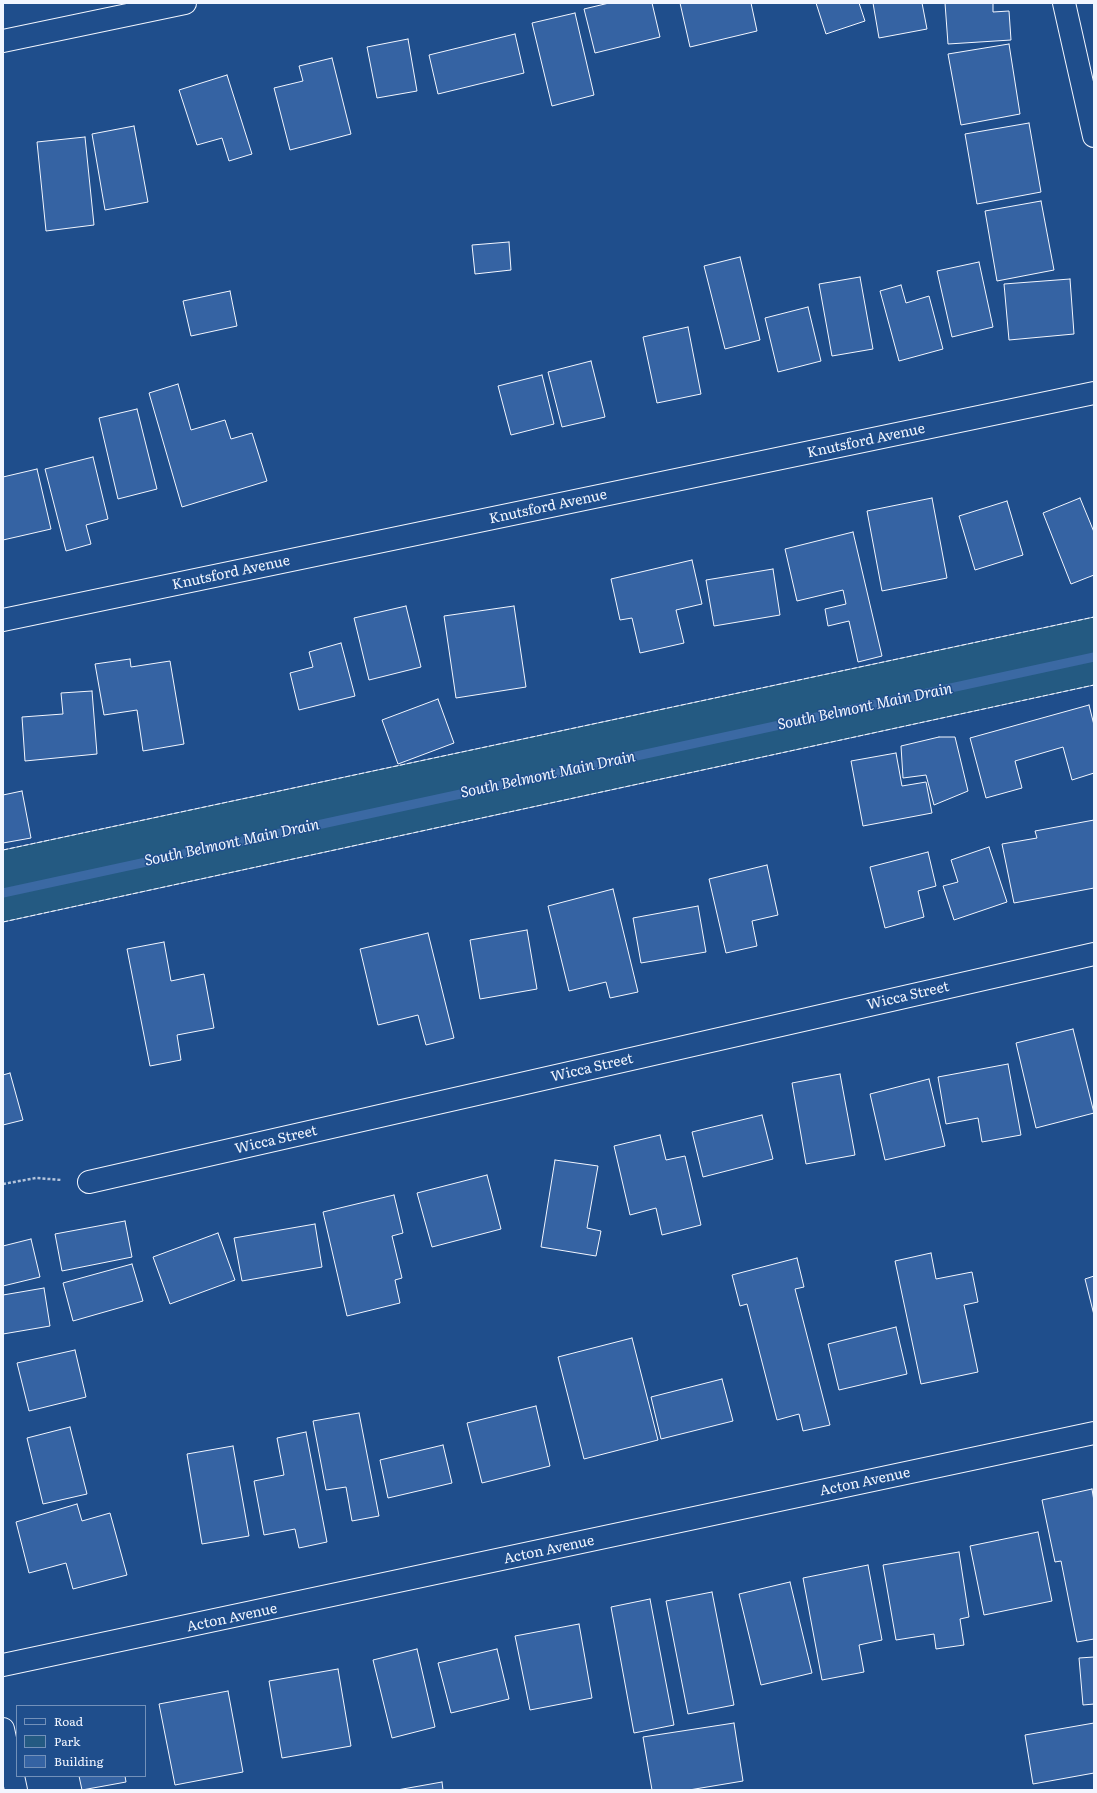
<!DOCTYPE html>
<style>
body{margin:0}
#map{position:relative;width:1097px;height:1793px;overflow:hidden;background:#1f4e8c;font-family:Literata,serif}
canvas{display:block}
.frame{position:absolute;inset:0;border:4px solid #f2f6ff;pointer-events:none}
.legend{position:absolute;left:16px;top:1705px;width:130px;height:72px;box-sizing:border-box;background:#1f4e8c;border:1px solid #7391ba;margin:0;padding:5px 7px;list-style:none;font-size:12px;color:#f2f6ff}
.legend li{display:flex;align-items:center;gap:8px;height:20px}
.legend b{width:20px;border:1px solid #7391ba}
</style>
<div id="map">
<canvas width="1097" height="1793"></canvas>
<div class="frame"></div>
<ul class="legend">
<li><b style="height:5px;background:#1f4e8c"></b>Road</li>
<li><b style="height:11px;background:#245a82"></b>Park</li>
<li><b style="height:11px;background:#3563a3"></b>Building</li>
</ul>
</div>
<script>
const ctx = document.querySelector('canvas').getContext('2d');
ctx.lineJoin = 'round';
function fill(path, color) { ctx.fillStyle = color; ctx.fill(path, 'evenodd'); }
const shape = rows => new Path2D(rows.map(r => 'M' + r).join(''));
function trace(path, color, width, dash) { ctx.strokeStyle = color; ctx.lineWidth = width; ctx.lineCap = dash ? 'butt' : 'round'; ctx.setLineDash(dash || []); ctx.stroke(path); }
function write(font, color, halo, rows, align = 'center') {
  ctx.font = font + ' Literata,serif'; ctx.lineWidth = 3; ctx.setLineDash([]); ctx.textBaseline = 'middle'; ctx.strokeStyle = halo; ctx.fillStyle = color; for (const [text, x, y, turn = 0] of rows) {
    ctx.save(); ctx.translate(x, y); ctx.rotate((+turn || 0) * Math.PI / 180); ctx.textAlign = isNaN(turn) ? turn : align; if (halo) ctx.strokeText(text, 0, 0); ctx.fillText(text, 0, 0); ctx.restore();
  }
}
const green = shape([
 [1094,617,1094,685,3,922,3,850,1094,617]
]);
fill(green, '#245a82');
trace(green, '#a8bbd7', 1);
trace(shape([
 [3,893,1094,657]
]), '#3b69a3', 9);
const building = shape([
 [609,3,652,3,660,37,595,53,584,9,609,3],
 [680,3,751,3,757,31,690,47,680,3],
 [816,3,859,3,865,21,826,34,816,3],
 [873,3,922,3,927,29,879,38,873,3],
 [945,3,993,3,993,12,1009,11,1011,40,948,44,945,3],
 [575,13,594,95,552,106,532,23,575,13],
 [515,34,524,73,438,94,429,55,515,34],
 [408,39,417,91,377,98,367,47,408,39],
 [1009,44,1020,114,961,125,948,54,1009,44],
 [332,58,351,134,290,150,274,88,303,81,299,66,332,58],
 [227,75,252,154,229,161,222,138,197,145,179,90,227,75],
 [1029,123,1041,192,977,204,965,134,1029,123],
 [134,126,148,202,105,210,92,134,134,126],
 [85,137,94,225,46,231,37,142,85,137],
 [1041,201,1054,270,997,281,985,211,1041,201],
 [509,242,511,270,475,274,472,245,509,242],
 [740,257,760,340,725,349,704,266,740,257],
 [979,262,993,327,952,337,937,271,979,262],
 [860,277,873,349,832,356,819,284,860,277],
 [1070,279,1074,334,1009,340,1004,284,1070,279],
 [901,285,906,303,929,296,943,349,899,361,880,291,901,285],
 [230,291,237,326,191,336,183,301,230,291],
 [808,307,821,361,778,372,765,318,808,307],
 [688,327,701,394,657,403,643,337,688,327],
 [591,361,605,417,562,427,548,372,591,361],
 [542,375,554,424,511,435,498,386,542,375],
 [178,384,191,430,225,420,231,439,252,433,267,481,182,507,149,393,178,384],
 [137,409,157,489,118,499,99,418,137,409],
 [93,457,108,519,86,525,91,544,66,551,45,469,93,457],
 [37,469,51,529,3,540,3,477,37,469],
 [932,498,947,578,882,591,867,511,932,498],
 [1080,498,1094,532,1094,575,1071,584,1043,513,1080,498],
 [1007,501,1023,555,975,570,959,516,1007,501],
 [853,532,882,656,858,662,849,621,828,626,825,609,846,604,843,590,797,601,785,549,853,532],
 [692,560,702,604,676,610,684,643,640,653,632,618,620,620,611,579,692,560],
 [773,569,780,615,714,626,706,580,773,569],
 [406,606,421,667,369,680,354,618,406,606],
 [514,606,526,687,456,698,444,616,514,606],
 [341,643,355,696,299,710,290,673,313,667,309,652,341,643],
 [130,659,131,667,170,661,184,744,143,751,137,710,104,715,95,664,130,659],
 [92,691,97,754,25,761,22,717,63,714,61,693,92,691],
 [438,699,454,743,398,764,382,720,438,699],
 [1089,705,1094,725,1094,773,1072,780,1063,747,1015,761,1022,788,986,798,970,738,1089,705],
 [939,737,955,737,968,791,934,805,926,775,903,778,901,746,939,737],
 [896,753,902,786,926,782,932,813,863,826,851,761,896,753],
 [22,791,31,838,3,843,3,795,22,791],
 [1094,820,1094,888,1014,903,1002,844,1037,838,1035,831,1094,820],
 [989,847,1007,902,954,920,943,886,958,882,951,860,989,847],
 [928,852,936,886,918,891,924,917,885,928,870,867,928,852],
 [767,865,778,915,752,921,757,946,726,953,709,879,767,865],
 [613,889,638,992,610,998,606,982,569,991,548,906,613,889],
 [698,906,706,952,641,963,633,918,698,906],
 [527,930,537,989,480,999,470,940,527,930],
 [428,933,454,1038,426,1045,418,1015,378,1025,360,949,428,933],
 [164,942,171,981,204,974,214,1028,177,1035,181,1060,150,1066,127,949,164,942],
 [1073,1029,1094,1113,1036,1128,1016,1043,1073,1029],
 [1008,1064,1021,1135,982,1142,978,1118,946,1124,938,1077,1008,1064],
 [10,1073,23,1120,3,1125,3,1075,10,1073],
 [840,1074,855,1155,806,1164,792,1083,840,1074],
 [929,1079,945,1146,885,1160,870,1094,929,1079],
 [762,1115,773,1159,703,1177,692,1132,762,1115],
 [660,1135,666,1160,685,1156,701,1225,662,1235,656,1208,630,1215,614,1146,660,1135],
 [555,1160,598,1166,587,1228,601,1231,596,1256,541,1247,555,1160],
 [487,1175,501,1229,432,1247,417,1193,487,1175],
 [394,1195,403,1233,392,1236,402,1278,395,1280,400,1303,347,1316,323,1212,394,1195],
 [125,1221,132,1257,62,1271,55,1234,125,1221],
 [315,1224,322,1267,242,1281,234,1238,315,1224],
 [218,1233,235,1280,170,1304,153,1257,218,1233],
 [31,1239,40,1277,3,1286,3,1246,31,1239],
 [931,1253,936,1279,972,1272,978,1302,964,1305,978,1372,921,1384,895,1261,931,1253],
 [797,1258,804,1287,795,1289,830,1425,803,1431,799,1414,777,1420,747,1304,740,1306,732,1275,797,1258],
 [132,1264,143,1301,73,1321,63,1283,132,1264],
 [1094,1276,1094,1315,1085,1279,1094,1276],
 [44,1288,50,1326,3,1334,3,1295,44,1288],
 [896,1327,907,1374,839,1390,828,1344,896,1327],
 [632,1338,658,1440,584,1459,558,1357,632,1338],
 [75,1350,86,1397,29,1411,17,1363,75,1350],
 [722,1379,733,1421,661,1439,651,1397,722,1379],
 [536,1406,550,1466,482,1483,467,1423,536,1406],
 [359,1413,379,1516,352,1521,346,1487,326,1490,313,1421,359,1413],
 [70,1427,87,1494,43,1504,27,1438,70,1427],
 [306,1432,327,1542,299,1548,295,1529,264,1535,254,1481,284,1475,277,1438,306,1432],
 [443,1445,452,1483,388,1498,380,1460,443,1445],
 [233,1446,249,1536,202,1544,187,1454,233,1446],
 [1092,1489,1094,1501,1094,1639,1077,1642,1061,1561,1055,1562,1042,1500,1092,1489],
 [77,1504,82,1521,110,1513,127,1575,73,1589,66,1563,29,1573,16,1522,77,1504],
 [1038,1532,1052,1601,984,1615,970,1546,1038,1532],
 [959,1552,969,1617,960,1619,964,1645,936,1649,934,1634,896,1640,883,1565,959,1552],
 [868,1565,882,1640,859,1645,864,1672,822,1680,803,1578,868,1565],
 [790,1582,812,1673,761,1685,739,1594,790,1582],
 [712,1592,734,1705,688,1714,666,1601,712,1592],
 [650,1599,674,1725,634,1733,611,1607,650,1599],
 [579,1624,592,1698,530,1710,515,1636,579,1624],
 [417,1649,435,1727,392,1738,373,1660,417,1649],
 [497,1649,509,1699,451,1713,438,1663,497,1649],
 [1094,1657,1094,1704,1083,1705,1079,1658,1094,1657],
 [338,1669,351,1746,282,1758,269,1681,338,1669],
 [228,1691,243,1772,175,1785,159,1704,228,1691],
 [734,1723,743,1781,689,1790,652,1790,643,1737,734,1723],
 [1094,1723,1094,1773,1033,1784,1025,1735,1094,1723],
 [79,1776,125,1776,126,1782,82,1790,79,1776],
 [442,1782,443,1790,397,1790,442,1782]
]);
fill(building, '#3563a3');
trace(building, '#f2f6ff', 1);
const minor = shape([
 [1064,3,1094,136],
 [3,41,185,3],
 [3,620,1094,393],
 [89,1182,1094,954],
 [3,1665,1094,1433]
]);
const major = shape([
 [3,1729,16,1790]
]);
trace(minor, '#f2f6ff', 24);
trace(major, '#f2f6ff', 24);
trace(shape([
 [3,1184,36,1178,62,1180]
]), '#b3c4dc', 2.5, [3, 2]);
trace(minor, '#1f4e8c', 22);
trace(major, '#1f4e8c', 22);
trace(shape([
 [3,850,1094,617],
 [3,922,1094,685]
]), '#f2f6ff', 1, [5, 2]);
write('14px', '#f2f6ff', '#1f4e8c', [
 ["Knutsford Avenue",866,441,-12],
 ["Knutsford Avenue",548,507,-12],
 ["Knutsford Avenue",231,573,-12],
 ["Wicca Street",908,996,-13],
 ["Wicca Street",592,1068,-13],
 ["Wicca Street",276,1140,-13],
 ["Acton Avenue",865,1482,-12],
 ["Acton Avenue",549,1550,-12],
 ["Acton Avenue",232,1618,-12]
]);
write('italic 15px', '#f2f6ff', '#1f4e8c', [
 ["South Belmont Main Drain",865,707,-12],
 ["South Belmont Main Drain",548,775,-12],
 ["South Belmont Main Drain",232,843,-12]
]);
</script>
